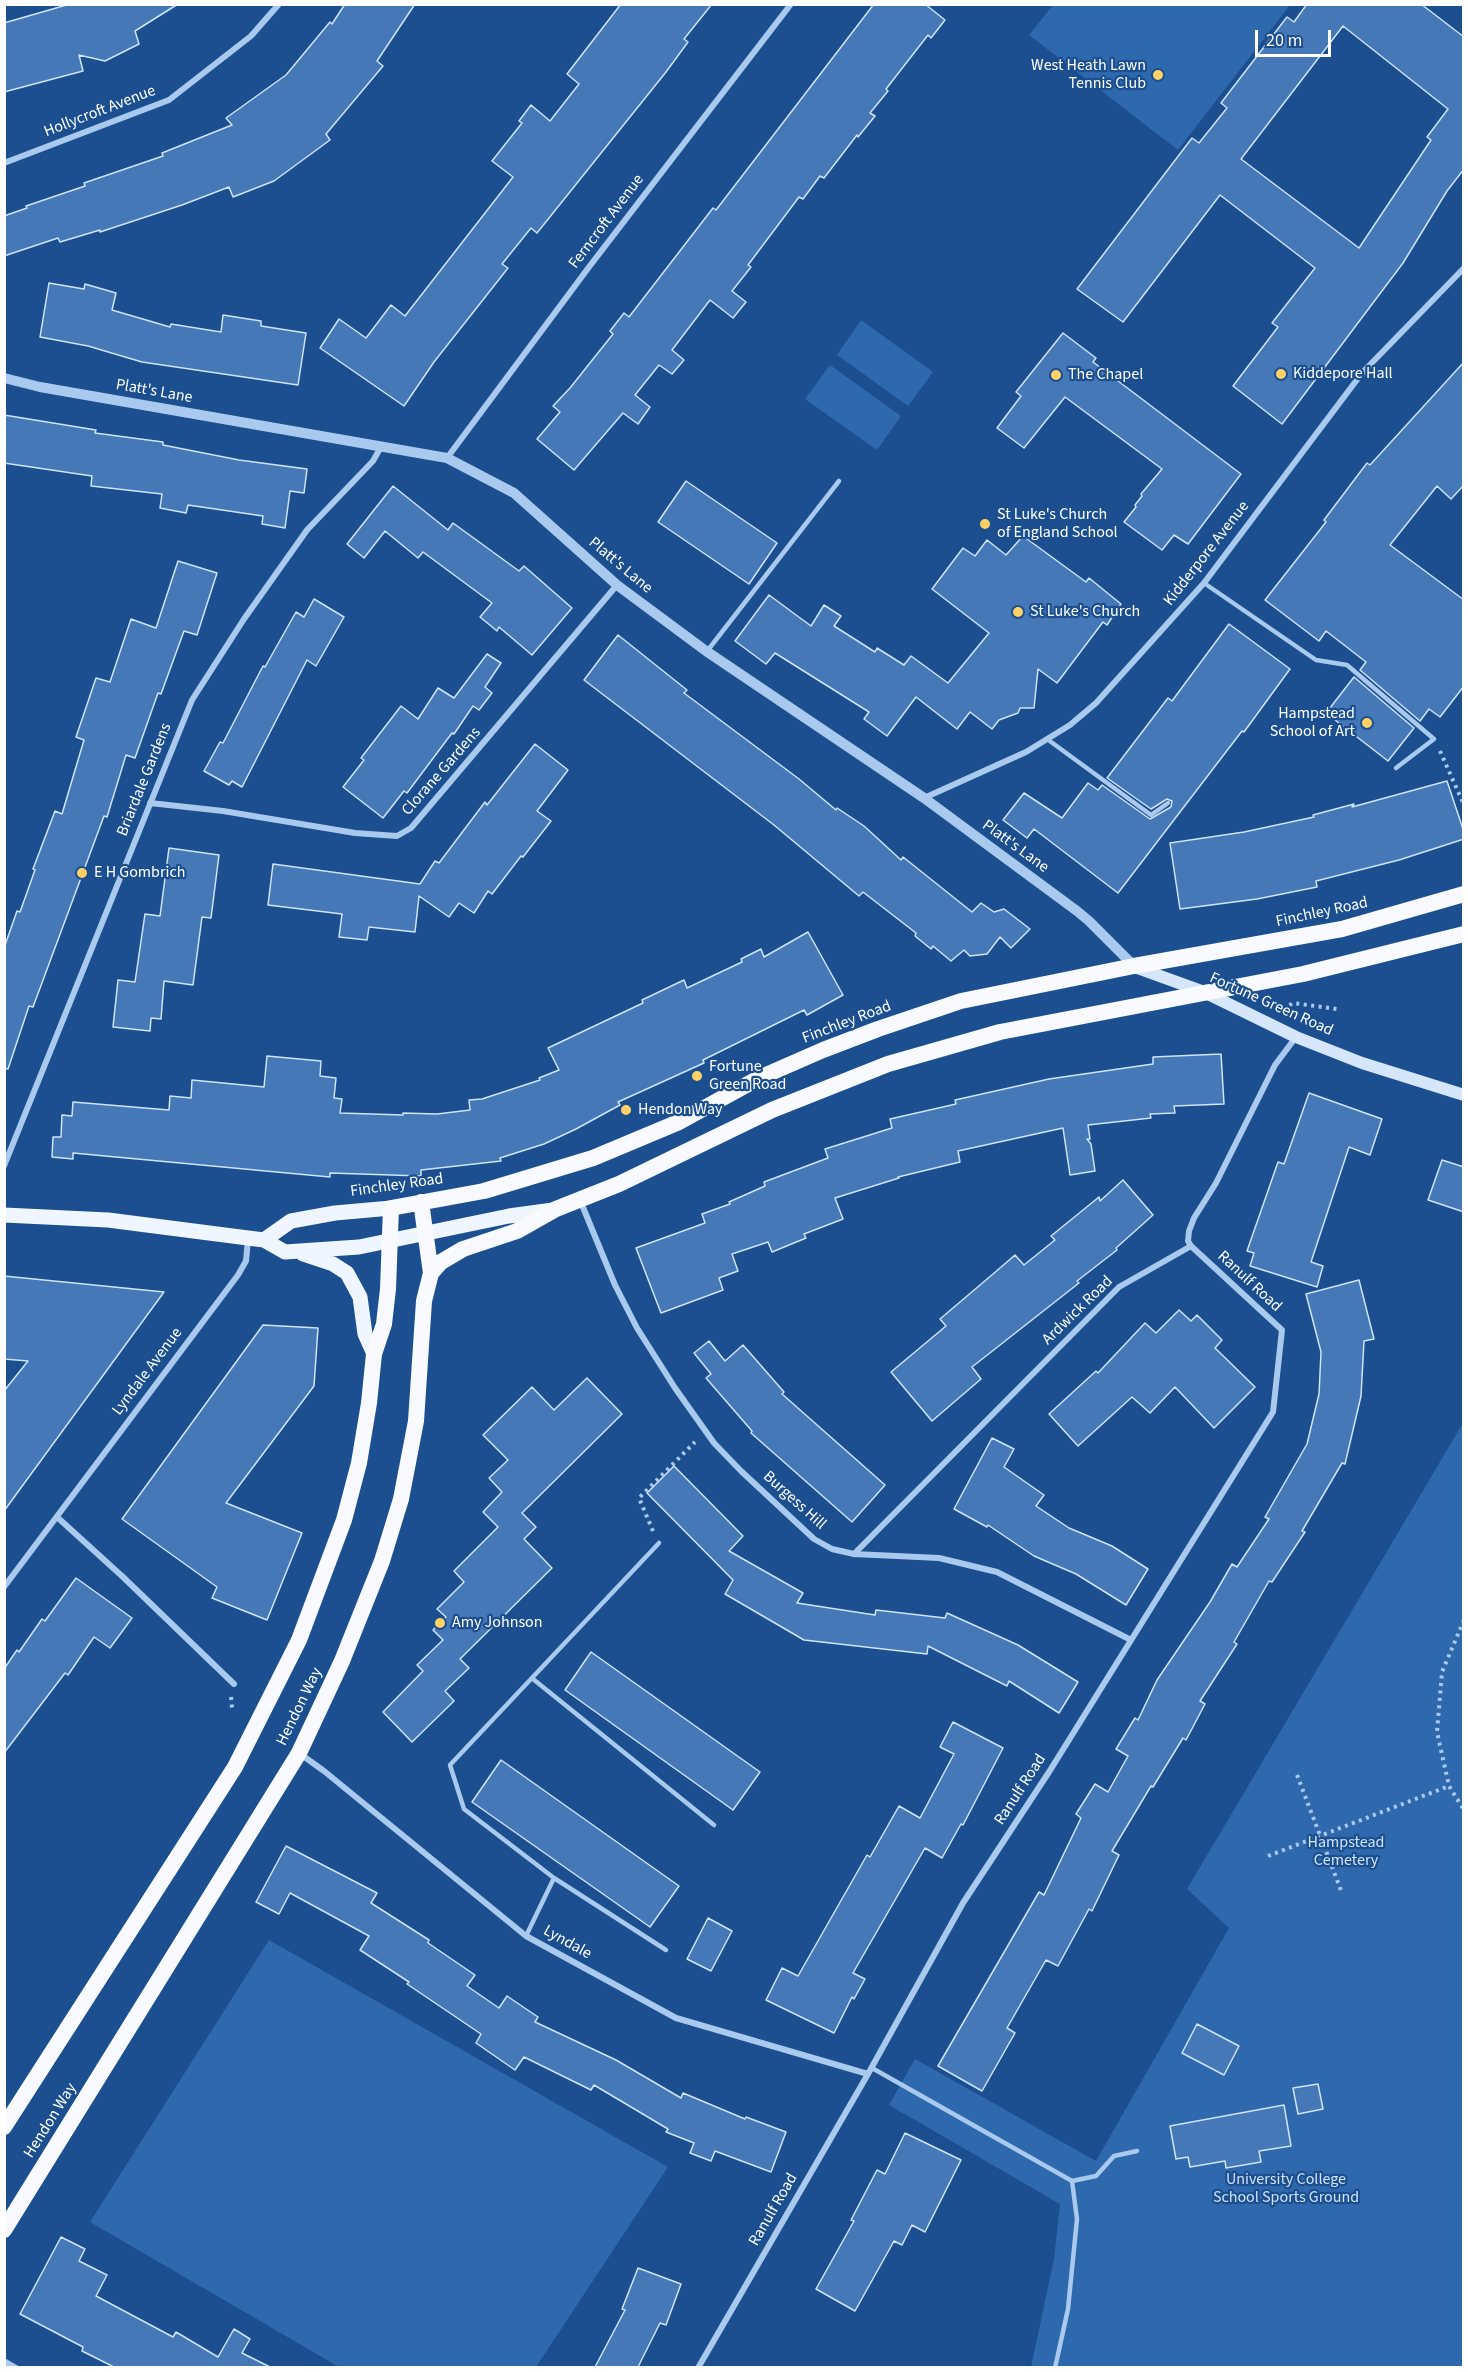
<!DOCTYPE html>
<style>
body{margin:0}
#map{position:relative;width:1468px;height:2372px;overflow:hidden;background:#1b4f8f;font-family:"Source Sans 3",sans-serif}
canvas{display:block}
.frame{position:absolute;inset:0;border:6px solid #fff;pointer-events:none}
.scale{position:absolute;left:1255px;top:30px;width:76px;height:27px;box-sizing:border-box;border:3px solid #fff;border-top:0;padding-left:8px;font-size:18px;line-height:21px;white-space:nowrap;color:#fff;-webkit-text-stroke:4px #1b4f8f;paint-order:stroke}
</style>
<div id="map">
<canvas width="1468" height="2372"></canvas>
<div class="frame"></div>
<div class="scale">20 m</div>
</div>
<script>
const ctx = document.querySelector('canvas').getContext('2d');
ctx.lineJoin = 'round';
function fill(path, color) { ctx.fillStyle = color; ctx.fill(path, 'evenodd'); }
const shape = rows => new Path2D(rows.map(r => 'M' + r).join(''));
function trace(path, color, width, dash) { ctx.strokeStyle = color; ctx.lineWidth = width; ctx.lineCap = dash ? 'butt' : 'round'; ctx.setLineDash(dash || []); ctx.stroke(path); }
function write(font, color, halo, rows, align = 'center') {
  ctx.font = font + ' "Source Sans 3",sans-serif'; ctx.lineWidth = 4.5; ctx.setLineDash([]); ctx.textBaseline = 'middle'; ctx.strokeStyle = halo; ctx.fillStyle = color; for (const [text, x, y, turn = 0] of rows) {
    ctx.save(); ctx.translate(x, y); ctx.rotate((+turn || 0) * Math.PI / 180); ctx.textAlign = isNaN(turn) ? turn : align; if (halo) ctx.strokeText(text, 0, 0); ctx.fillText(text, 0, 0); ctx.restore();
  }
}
fill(shape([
 [1053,5,1053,4,1290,5,1178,150,1029,35],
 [861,320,933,372,908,406,837,355],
 [830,365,901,416,877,450,805,399],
 [1463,1423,1463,2367,1031,2367,1054,2259,1060,2204,889,2105,915,2059,1096,2161,1229,1928,1187,1889],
 [269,1940,668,2167,536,2367,339,2367,90,2222]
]), '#2e69ad');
const building = shape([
 [70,4,178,4,135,31,139,44,105,61,79,55,83,71,4,92,4,23,70,4],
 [345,4,415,4,377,61,383,66,326,134,330,140,274,181,233,197,229,187,182,205,100,232,100,230,60,242,58,238,4,256,4,216,27,208,26,206,85,186,84,183,163,156,162,153,232,125,226,118,286,75,330,22,332,24,345,4],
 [621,4,712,4,684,39,688,42,666,72,537,233,531,228,502,264,508,268,434,362,404,406,320,348,339,319,366,338,391,305,405,316,513,177,492,161,522,123,519,121,531,105,550,121,579,84,567,74,621,4],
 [874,4,925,4,945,20,931,38,928,35,886,89,888,91,870,113,875,116,858,137,857,135,824,178,820,176,803,199,799,197,748,265,751,267,732,291,746,302,733,318,710,300,672,350,684,360,672,374,659,365,635,395,650,407,638,424,623,413,574,470,537,439,560,412,553,406,570,388,613,334,610,331,624,313,629,317,713,208,716,210,874,4],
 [1307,4,1421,4,1464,37,1464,169,1447,191,1403,263,1282,424,1233,386,1278,327,1272,323,1315,268,1220,195,1123,322,1077,289,1192,138,1199,143,1227,108,1221,103,1287,17,1294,22,1307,4],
 [1343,26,1448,109,1427,137,1431,140,1359,248,1241,159,1343,26],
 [49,283,84,289,85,284,116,293,112,310,170,327,171,324,221,332,223,315,261,321,261,326,306,333,298,385,142,362,88,346,40,337,49,283],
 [1063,333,1096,358,1093,362,1241,474,1188,544,1174,535,1162,550,1124,522,1136,507,1135,505,1142,496,1141,494,1162,469,1065,397,1024,448,997,428,1021,396,1016,392,1063,333],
 [1464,362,1464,485,1451,499,1437,486,1390,545,1464,600,1464,686,1440,717,1429,709,1420,721,1360,670,1366,662,1326,631,1319,641,1265,600,1326,522,1324,520,1367,463,1370,465,1464,362],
 [4,415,96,430,95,433,163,442,163,445,239,460,307,469,304,493,290,491,285,528,262,524,263,516,188,505,186,513,160,508,162,494,91,486,92,476,4,463,4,415],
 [686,481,777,543,749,584,658,522,686,481],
 [393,486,448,530,453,523,519,571,524,566,572,608,532,655,499,627,497,631,480,617,492,603,423,552,418,558,385,531,364,558,347,544,393,486],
 [1023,536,1086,582,1089,578,1121,604,1107,625,1103,622,1057,683,1038,669,1034,708,1020,708,1018,713,999,720,992,729,970,712,957,729,916,697,887,736,864,719,869,712,775,653,766,664,735,641,769,595,811,626,824,605,841,616,834,626,875,652,877,648,904,665,911,656,948,683,989,633,932,589,963,548,975,556,987,540,1006,555,1023,536],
 [178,561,217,573,197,635,184,631,161,694,158,693,135,758,126,755,107,817,104,816,33,1007,29,1006,8,1069,4,1068,4,948,17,911,20,912,35,870,33,869,55,811,62,814,84,740,76,737,96,678,110,682,131,619,156,628,178,561],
 [314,599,344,617,316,666,307,660,242,787,232,781,229,785,204,771,220,742,223,743,263,666,265,667,296,612,304,617,314,599],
 [1229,624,1290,669,1244,732,1242,731,1118,893,1034,829,1027,838,1003,820,1024,793,1062,818,1088,783,1098,790,1102,785,1150,819,1171,807,1172,801,1167,799,1151,809,1107,778,1168,698,1172,701,1229,624],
 [618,635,687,690,684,693,799,779,836,810,837,808,864,826,901,860,903,857,972,912,981,903,994,912,1004,909,1030,929,1011,948,1000,937,987,954,970,956,964,950,951,961,933,946,931,949,915,936,916,933,863,892,859,896,774,825,584,680,618,635],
 [487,654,501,663,485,687,492,693,479,710,473,706,454,734,452,733,407,793,404,791,383,818,343,787,364,760,361,758,401,706,418,719,438,688,454,698,487,654],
 [1354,677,1414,728,1388,761,1326,713,1354,677],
 [535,744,568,770,537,811,551,821,523,857,521,856,492,894,488,891,474,913,459,903,449,917,419,896,415,932,369,927,367,940,339,937,342,914,268,905,273,864,420,884,435,861,439,863,485,802,487,805,535,744],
 [1447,781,1464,832,1464,839,1399,860,1316,881,1317,887,1257,899,1180,909,1170,843,1244,832,1314,817,1313,815,1354,804,1352,807,1447,781],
 [169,848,219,855,211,918,202,917,193,985,164,981,161,1019,151,1018,150,1031,113,1027,118,980,135,982,145,914,160,916,169,848],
 [808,932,843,995,807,1015,804,1010,703,1060,704,1063,618,1102,620,1105,576,1129,544,1144,500,1158,501,1161,421,1170,421,1176,330,1173,330,1177,73,1153,73,1159,52,1157,53,1137,61,1137,62,1115,72,1116,73,1102,169,1110,170,1096,191,1098,192,1080,264,1087,267,1056,321,1061,320,1076,336,1078,334,1098,342,1099,340,1113,403,1115,403,1113,437,1114,470,1110,469,1100,482,1099,540,1080,539,1078,559,1070,548,1048,643,1003,642,1000,684,980,687,988,742,962,741,959,761,949,764,957,808,932],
 [1221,1054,1224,1104,1174,1106,1175,1113,1150,1114,1151,1118,1088,1125,1090,1139,1087,1139,1091,1144,1095,1171,1070,1175,1063,1128,958,1151,960,1162,898,1177,899,1178,835,1198,843,1219,804,1234,806,1238,772,1252,768,1242,732,1254,738,1271,719,1278,723,1290,661,1313,636,1248,705,1223,702,1214,730,1204,729,1202,765,1186,764,1182,828,1158,825,1149,892,1128,890,1119,956,1104,955,1100,1049,1079,1153,1064,1153,1057,1221,1054],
 [1309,1093,1382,1119,1370,1155,1349,1147,1311,1262,1323,1266,1317,1287,1250,1266,1254,1253,1247,1251,1278,1162,1284,1164,1309,1093],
 [1442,1160,1464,1167,1464,1212,1428,1200,1442,1160],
 [1123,1180,1153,1215,1116,1248,1117,1250,1077,1281,1079,1283,972,1367,981,1379,932,1421,891,1372,946,1326,940,1319,993,1274,1015,1255,1024,1265,1055,1240,1051,1236,1099,1197,1100,1201,1123,1180],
 [4,1276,164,1292,4,1511,4,1391,28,1361,4,1359,4,1276],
 [1359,1280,1374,1339,1364,1341,1361,1396,1345,1464,1342,1463,1302,1531,1305,1532,1272,1582,1269,1581,1234,1642,1237,1644,1200,1701,1205,1704,1186,1740,1183,1738,1153,1787,1151,1786,1112,1851,1119,1855,1092,1911,1089,1909,1058,1966,1046,1960,1007,2028,1015,2033,982,2091,938,2066,1039,1892,1044,1895,1081,1818,1076,1814,1095,1784,1108,1792,1128,1756,1116,1749,1135,1718,1138,1720,1157,1680,1210,1602,1232,1564,1237,1567,1269,1519,1265,1517,1307,1444,1319,1394,1321,1352,1306,1294,1359,1280],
 [1179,1310,1191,1321,1197,1315,1222,1340,1215,1348,1255,1387,1214,1428,1175,1387,1150,1413,1132,1397,1078,1446,1049,1414,1096,1371,1098,1373,1145,1323,1156,1333,1179,1310],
 [263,1325,318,1328,314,1386,226,1503,302,1533,267,1620,212,1598,217,1587,122,1519,263,1325],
 [709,1341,725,1361,743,1345,784,1392,782,1394,885,1485,852,1522,751,1433,752,1431,706,1378,711,1374,694,1353,709,1341],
 [587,1378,622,1414,522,1513,536,1527,524,1539,552,1568,460,1659,469,1668,445,1691,454,1701,412,1742,383,1712,423,1671,417,1665,443,1640,433,1630,446,1617,437,1609,464,1582,454,1571,498,1527,483,1512,502,1492,489,1478,508,1460,483,1435,532,1387,554,1410,587,1378],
 [992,1438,1014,1449,1004,1467,1044,1495,1036,1506,1069,1528,1112,1546,1148,1569,1126,1605,1076,1574,1034,1556,988,1525,987,1527,954,1509,992,1438],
 [674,1466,743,1536,729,1551,803,1593,797,1603,875,1615,876,1610,945,1618,947,1613,1018,1645,1078,1682,1059,1713,1009,1681,1007,1686,928,1646,927,1654,804,1640,725,1594,733,1580,647,1493,674,1466],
 [76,1578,132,1618,110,1648,94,1637,68,1675,65,1673,4,1753,4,1669,17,1650,19,1652,42,1619,45,1621,76,1578],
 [591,1652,760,1772,733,1810,565,1690,591,1652],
 [953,1722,1003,1748,963,1825,961,1824,942,1858,925,1848,853,1973,865,1979,854,1999,852,1997,834,2033,766,2000,782,1968,798,1976,867,1855,870,1857,899,1806,920,1818,954,1754,940,1747,953,1722],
 [501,1760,679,1886,650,1927,472,1802,501,1760],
 [286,1846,377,1893,371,1903,429,1940,428,1943,475,1975,467,1986,499,2008,507,1996,538,2017,535,2022,616,2060,681,2098,683,2093,745,2119,746,2117,786,2132,771,2172,715,2151,711,2161,690,2153,694,2143,666,2132,668,2129,594,2085,591,2090,524,2057,515,2070,476,2043,481,2034,407,1984,409,1982,360,1950,369,1936,290,1893,279,1914,256,1902,286,1846],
 [708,1918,732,1931,711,1971,687,1959,708,1918],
 [1197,2024,1239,2046,1224,2075,1182,2053,1197,2024],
 [1318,2084,1323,2109,1298,2114,1293,2088,1318,2084],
 [1284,2105,1291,2146,1259,2151,1261,2162,1226,2168,1225,2161,1190,2167,1188,2157,1176,2159,1170,2126,1284,2105],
 [905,2133,961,2160,925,2232,912,2225,902,2245,894,2241,855,2311,816,2289,854,2221,851,2220,877,2170,885,2174,905,2133],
 [61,2237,85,2249,79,2261,107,2275,96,2296,173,2337,176,2332,218,2357,234,2329,250,2339,242,2353,270,2367,114,2367,82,2351,83,2347,20,2314,61,2237],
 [638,2268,681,2284,666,2325,660,2323,638,2367,595,2367,625,2310,622,2309,638,2268]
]);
fill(building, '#4478b7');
trace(building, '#cfe3fa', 1.5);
trace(shape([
 [1440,751,1464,805],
 [1283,1009,1293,1003,1337,1009],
 [653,1531,639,1498,695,1442],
 [1464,1620,1442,1672,1437,1732,1449,1786,1464,1810],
 [231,1697,232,1708],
 [1297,1775,1342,1893],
 [1268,1856,1449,1786]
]), '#a9c9ee', 4, [3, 4.5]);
trace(shape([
 [1204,583,1316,660,1347,665,1434,739,1396,768],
 [708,650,839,481],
 [1047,739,1151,815,1168,803],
 [533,1679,714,1825],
 [554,1878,666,1950],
 [526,1936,554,1878,464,1809,450,1765,659,1543],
 [872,2068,1072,2181,1077,2219,1068,2309,1055,2368],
 [1072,2181,1096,2176,1114,2156,1137,2151]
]), '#a9c9ee', 4.5);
trace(shape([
 [4,163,169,100,251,36,279,4],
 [447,458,589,267,791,4],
 [924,798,1026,752,1070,725,1096,703,1204,583,1362,373,1464,268],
 [150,803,223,811,355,833,397,836,411,828,617,585],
 [4,1166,192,700,244,619,307,530,373,461,382,445],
 [580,1200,615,1285,637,1328,675,1388,714,1443,741,1471,814,1539,832,1549,854,1554,939,1558,997,1572,1131,1640],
 [1191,1246,1188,1241,1189,1231,1194,1218,1216,1183,1275,1065,1296,1037],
 [57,1517,123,1577,234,1684],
 [854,1554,1119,1287,1191,1246],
 [4,1587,238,1275,246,1261,248,1239],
 [299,1753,324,1771,526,1936,676,2018,868,2074],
 [4,2361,16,2368],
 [698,2368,868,2074,963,1903,1049,1772,1273,1412,1282,1330,1191,1246]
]), '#a9c9ee', 6);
trace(shape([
 [4,378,40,387,447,458,514,493,617,585,706,651,924,798,1077,911,1089,921,1134,966]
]), '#a9c9ee', 10);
trace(shape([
 [1135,967,1204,992,1296,1037,1362,1063,1464,1095]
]), '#d6e6fa', 12);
trace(shape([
 [4,1215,108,1220,248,1238,264,1240,285,1252,359,1247,509,1216,553,1210],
 [264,1240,291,1221,335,1213,391,1208],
 [303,1254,333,1264,347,1273,360,1297,365,1334,374,1354]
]), '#f0f6ff', 15);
trace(shape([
 [421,1202,431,1273],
 [4,2127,235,1767,299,1640,344,1520,359,1463,369,1403,374,1354,384,1324,388,1289,391,1208,484,1191,593,1158,679,1122,759,1078,823,1050,878,1029,961,1001,1134,966,1342,929,1464,894],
 [4,2230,299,1753,342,1661,382,1561,401,1499,416,1421,424,1301,431,1273,441,1262,463,1249,517,1231,556,1209,619,1184,772,1110,888,1064,1000,1032,1303,974,1464,934]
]), '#f8faff', 16);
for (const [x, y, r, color] of [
 [1158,75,6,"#ffd166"],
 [1281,374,6,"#ffd166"],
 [1056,375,6,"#ffd166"],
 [985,524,6,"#ffd166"],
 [1018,612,6,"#ffd166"],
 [1367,723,6,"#ffd166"],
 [82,873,6,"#ffd166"],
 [697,1076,6,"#ffd166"],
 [626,1110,6,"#ffd166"],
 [440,1623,6,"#ffd166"]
]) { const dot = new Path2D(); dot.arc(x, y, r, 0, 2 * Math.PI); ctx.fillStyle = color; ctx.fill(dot); trace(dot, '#1b4f8f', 2); }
write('16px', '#fff', '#1b4f8f', [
 ["West Heath Lawn",1146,66,"right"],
 ["Tennis Club",1146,84,"right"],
 ["Kiddepore Hall",1293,374],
 ["The Chapel",1068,375],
 ["St Luke's Church",997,515],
 ["of England School",997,533],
 ["St Luke's Church",1030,612],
 ["Hampstead",1355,714,"right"],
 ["School of Art",1355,732,"right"],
 ["E H Gombrich",94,873],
 ["Fortune",709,1067],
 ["Green Road",709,1085],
 ["Hendon Way",638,1110],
 ["Amy Johnson",452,1623]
], 'left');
write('16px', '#fff', '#1b4f8f', [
 ["Hollycroft Avenue",100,112,-21],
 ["Ferncroft Avenue",607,222,-53],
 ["Platt's Lane",154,392,10],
 ["Kidderpore Avenue",1207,554,-52],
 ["Platt's Lane",620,566,40],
 ["Clorane Gardens",442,772,-49],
 ["Briardale Gardens",145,780,-68],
 ["Platt's Lane",1015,847,36],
 ["Finchley Road",1322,913,-12],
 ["Fortune Green Road",1271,1005,24],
 ["Finchley Road",847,1023,-21],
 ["Finchley Road",397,1186,-8],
 ["Ranulf Road",1249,1282,43],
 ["Ardwick Road",1078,1311,-44],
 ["Lyndale Avenue",148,1372,-53],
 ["Burgess Hill",794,1501,42],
 ["Hendon Way",300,1707,-64],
 ["Ranulf Road",1021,1790,-57],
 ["Lyndale",567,1943,29],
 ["Hendon Way",51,2121,-58],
 ["Ranulf Road",774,2210,-60]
]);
write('16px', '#cfe3fa', '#1b4f8f', [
 ["Hampstead",1346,1843],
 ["Cemetery",1346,1861],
 ["University College",1286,2180],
 ["School Sports Ground",1286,2198]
]);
</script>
